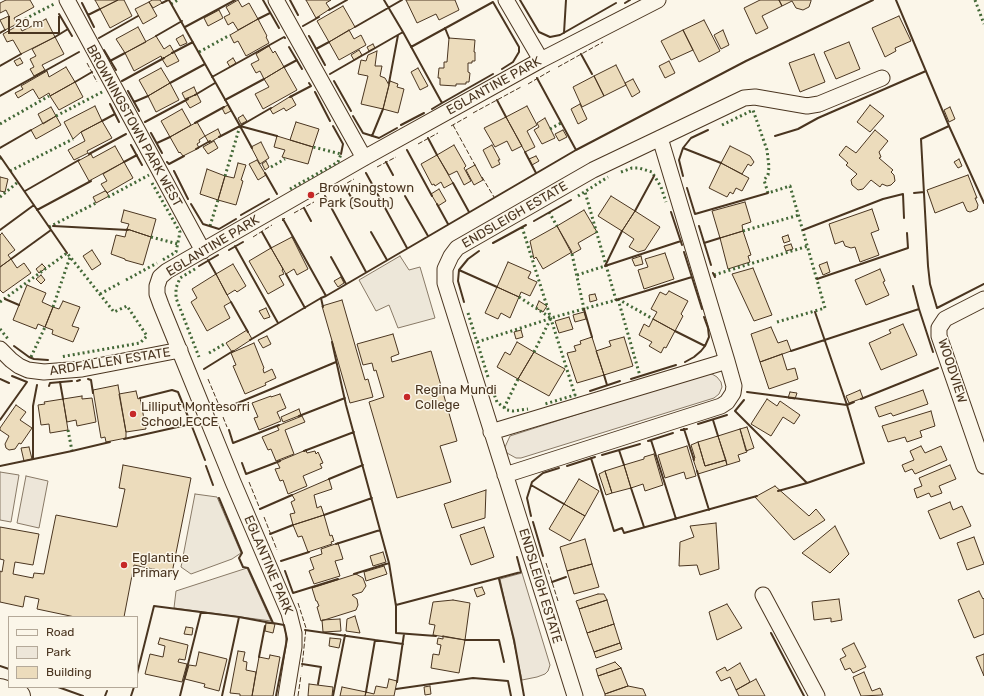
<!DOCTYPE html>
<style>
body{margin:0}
#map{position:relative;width:984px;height:696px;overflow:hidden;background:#fbf6e9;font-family:Rubik,sans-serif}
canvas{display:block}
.legend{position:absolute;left:8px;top:616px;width:130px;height:72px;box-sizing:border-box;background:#fbf6e9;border:1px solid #b4a999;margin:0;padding:5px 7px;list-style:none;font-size:12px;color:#4a3520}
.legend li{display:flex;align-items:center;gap:8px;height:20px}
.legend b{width:20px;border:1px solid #b4a999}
.scale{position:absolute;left:8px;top:16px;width:52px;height:18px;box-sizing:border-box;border:2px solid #4a3520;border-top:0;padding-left:5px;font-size:12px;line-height:14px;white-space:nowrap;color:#4a3520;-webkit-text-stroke:3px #fbf6e9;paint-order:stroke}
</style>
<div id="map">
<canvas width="984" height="696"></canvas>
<ul class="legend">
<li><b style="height:5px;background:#fbf6e9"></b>Road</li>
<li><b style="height:11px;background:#ede6d9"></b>Park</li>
<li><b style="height:11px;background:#ecdcbc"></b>Building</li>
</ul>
<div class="scale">20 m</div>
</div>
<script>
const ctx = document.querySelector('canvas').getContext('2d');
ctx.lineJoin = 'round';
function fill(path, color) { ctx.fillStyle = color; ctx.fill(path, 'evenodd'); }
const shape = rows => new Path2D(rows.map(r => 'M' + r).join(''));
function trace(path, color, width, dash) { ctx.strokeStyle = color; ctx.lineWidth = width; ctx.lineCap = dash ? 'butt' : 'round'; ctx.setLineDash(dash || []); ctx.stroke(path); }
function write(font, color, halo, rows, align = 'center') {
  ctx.font = font + ' Rubik,sans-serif'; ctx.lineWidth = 3; ctx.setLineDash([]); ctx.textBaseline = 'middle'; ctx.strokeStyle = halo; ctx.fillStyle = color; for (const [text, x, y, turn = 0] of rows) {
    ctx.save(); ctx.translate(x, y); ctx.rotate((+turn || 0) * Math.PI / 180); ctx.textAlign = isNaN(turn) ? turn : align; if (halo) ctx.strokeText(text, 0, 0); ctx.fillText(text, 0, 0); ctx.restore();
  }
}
const green = shape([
 [703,374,712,374,717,377,721,382,722,387,719,394,714,398,521,458,516,458,507,453,505,447,510,436,703,374],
 [0,472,19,475,11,522,0,520,0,472],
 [26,476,48,481,39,528,17,523,26,476],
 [247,568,271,621,174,608,176,591,247,568],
 [522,573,550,665,548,671,545,674,537,677,522,680,500,579,522,573]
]);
fill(green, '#ede6d9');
trace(green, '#887966', 1);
const parking = shape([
 [400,256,409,270,420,267,435,318,398,328,389,305,376,311,359,280,400,256],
 [195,494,217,497,241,553,232,559,191,574,181,567,195,494]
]);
fill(parking, '#ede7d9');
trace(parking, '#887966', 1);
const building = shape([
 [6,0,30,0,34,7,14,18,17,24,5,30,0,20,9,16,6,10,0,13,0,3,6,0],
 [95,0,118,0,100,9,95,0],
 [118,0,124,0,132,16,110,28,100,9,118,0],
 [152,0,160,0,162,3,153,8,149,2,152,0],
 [238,0,242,7,249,3,258,19,238,30,233,22,228,25,224,17,230,14,226,7,238,0],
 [306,0,331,0,326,3,330,9,316,18,306,0],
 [406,0,455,0,459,10,439,20,436,14,417,23,406,0],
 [760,0,779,0,782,6,762,16,768,28,756,34,744,8,760,0],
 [779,0,811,0,811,1,809,7,803,10,796,8,792,1,782,6,779,0],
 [149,2,157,16,143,24,135,9,149,2],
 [343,6,355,27,329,42,317,21,343,6],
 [219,10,223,18,208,26,204,18,219,10],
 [899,16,911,41,895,48,896,51,885,57,872,28,899,16],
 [46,19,55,37,21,54,13,40,7,42,3,34,19,25,22,31,46,19],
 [258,19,267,36,266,37,269,43,246,56,238,41,234,43,230,35,258,19],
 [704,20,720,51,699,62,683,30,704,20],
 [138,27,146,42,125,53,116,39,138,27],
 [349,30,354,39,361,35,366,45,339,60,329,42,349,30],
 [683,30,693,50,671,60,661,41,683,30],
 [723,30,729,45,721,49,714,35,723,30],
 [183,35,187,43,180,46,176,39,183,35],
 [156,36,164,49,170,45,174,52,162,59,161,56,134,71,125,53,156,36],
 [55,37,64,54,42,65,45,70,34,76,30,69,34,67,30,59,36,56,32,49,55,37],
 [449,38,475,40,474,52,475,52,475,61,472,61,472,63,468,63,468,72,470,73,469,82,466,82,466,84,456,84,456,86,440,85,440,78,438,78,439,68,444,68,444,62,447,62,449,38],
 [849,42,860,69,836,79,824,52,849,42],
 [373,44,375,48,369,51,367,47,373,44],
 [269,46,273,53,275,51,284,67,264,79,260,71,256,73,251,64,259,60,256,54,269,46],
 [359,50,362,55,354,60,351,55,359,50],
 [377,51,375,66,382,66,380,76,385,78,389,85,383,109,361,104,368,76,358,74,361,60,366,61,368,55,377,51],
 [174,52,179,61,167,67,162,59,174,52],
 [814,54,825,82,800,92,789,63,814,54],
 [20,58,23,63,17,66,14,61,20,58],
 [233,58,236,63,230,67,227,62,233,58],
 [669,61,675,73,665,78,659,66,669,61],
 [616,65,626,85,604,96,594,76,616,65],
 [66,67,75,82,50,96,49,93,39,99,33,89,18,98,15,93,23,89,21,86,47,71,49,77,66,67],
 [284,67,297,90,263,109,255,94,269,87,264,79,284,67],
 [161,68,170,83,148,96,139,80,161,68],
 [418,68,428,86,420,90,411,72,418,68],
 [594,76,604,96,582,107,573,87,594,76],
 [633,79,640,92,632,97,625,83,633,79],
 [390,81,398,84,397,87,404,89,398,113,383,109,390,81],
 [75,82,83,97,59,110,50,96,75,82],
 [170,83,179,100,156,112,148,96,170,83],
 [194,87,197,94,185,99,182,93,194,87],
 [197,94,201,102,190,108,185,100,197,94],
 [291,96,296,105,286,111,284,108,273,114,270,109,291,96],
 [580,104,587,119,578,124,571,109,580,104],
 [228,105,231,111,225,114,222,108,228,105],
 [870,105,884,116,870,132,857,122,870,105],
 [95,106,102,121,81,132,73,139,64,122,95,106],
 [527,106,537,125,527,131,535,147,525,152,506,117,527,106],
 [51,107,56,116,43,124,38,114,51,107],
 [950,107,955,119,949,122,944,110,950,107],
 [182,109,191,125,170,137,161,121,182,109],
 [243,115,247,121,241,124,238,118,243,115],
 [56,116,61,125,36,139,31,130,56,116],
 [506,117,522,146,512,151,507,141,495,147,484,128,506,117],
 [545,118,555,138,542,144,534,130,539,127,537,123,545,118],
 [102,121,112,138,87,151,88,153,74,160,68,150,85,141,81,132,102,121],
 [197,122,205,136,199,140,200,142,197,144,199,148,183,156,180,152,179,153,170,137,197,122],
 [296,122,319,129,313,147,290,140,296,122],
 [218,129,221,136,209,143,205,136,218,129],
 [563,130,567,137,559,141,555,134,563,130],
 [875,130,888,141,879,152,881,157,879,158,893,170,891,172,894,175,895,181,891,185,887,186,882,184,880,187,871,180,863,189,858,190,852,185,851,180,857,174,846,165,848,163,839,155,846,146,856,153,875,130],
 [277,136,313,147,308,164,282,157,285,150,274,147,277,136],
 [214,141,218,148,208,154,203,147,214,141],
 [261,142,269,158,260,164,251,147,261,142],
 [454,145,466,166,464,168,471,181,464,185,457,171,449,175,437,155,454,145],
 [492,145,500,160,498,160,500,164,492,168,483,150,492,145],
 [115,146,124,162,89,181,78,161,91,154,93,158,115,146],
 [730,146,750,156,754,162,751,166,748,164,742,174,721,163,730,146],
 [437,155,453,183,444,188,441,182,435,186,434,184,432,185,421,164,437,155],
 [536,156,539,161,532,165,529,159,536,156],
 [959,159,962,166,958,168,954,162,959,159],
 [257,160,266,175,258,180,249,164,257,160],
 [266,161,269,167,265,170,262,164,266,161],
 [124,162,133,178,107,193,101,184,107,181,103,174,124,162],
 [238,163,246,165,241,180,243,181,236,205,218,200,225,176,234,178,238,163],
 [721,163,749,178,742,191,736,188,733,194,730,192,727,197,709,188,721,163],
 [475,165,483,180,474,185,466,170,475,165],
 [207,169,225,176,218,200,200,194,207,169],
 [968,175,977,198,975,198,978,205,977,209,970,212,967,211,963,202,935,213,927,190,968,175],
 [0,177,8,179,5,192,0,191,0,177],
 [439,189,446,201,438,206,431,194,439,189],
 [105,191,106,191,109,196,96,203,93,197,105,191],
 [611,196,635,211,622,231,598,216,611,196],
 [745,202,751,222,742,225,743,231,720,238,712,211,745,202],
 [872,209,879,230,871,233,879,255,860,262,855,247,851,248,845,246,843,241,835,244,829,224,872,209],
 [124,210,156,219,151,237,127,229,129,224,121,222,124,210],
 [584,210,597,232,578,243,581,249,572,254,557,226,584,210],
 [635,211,660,227,645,250,638,252,629,247,634,239,622,231,635,211],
 [557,226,572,252,543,269,536,257,534,259,530,241,557,226],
 [127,229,151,237,143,265,125,260,125,259,111,254,116,235,125,237,127,229],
 [743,231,751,255,748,256,750,262,728,269,720,238,743,231],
 [2,233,15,250,8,255,11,259,0,267,0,235,2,233],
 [788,235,790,241,784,243,782,237,788,235],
 [292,237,308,269,297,275,294,269,286,274,271,248,292,237],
 [791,244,793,249,786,251,784,246,791,244],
 [271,248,283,269,282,270,284,274,279,276,284,285,268,294,249,261,271,248],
 [92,250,101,264,92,270,83,256,92,250],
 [665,253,674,279,644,289,638,270,648,267,645,259,665,253],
 [641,256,643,264,635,266,632,259,641,256],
 [11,259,17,268,24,263,31,273,3,293,0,290,0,267,11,259],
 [508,262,531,272,528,278,537,282,530,296,521,292,519,297,497,287,508,262],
 [827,262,830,272,823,275,819,265,827,262],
 [42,264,46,268,39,273,36,269,42,264],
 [233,264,246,286,237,292,235,290,227,295,216,274,233,264],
 [753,268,772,315,754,321,732,274,753,268],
 [880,269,885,281,883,282,889,295,866,305,855,280,880,269],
 [216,274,231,302,224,306,230,318,207,331,191,302,197,298,192,289,216,274],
 [41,275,45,280,41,284,36,279,41,275],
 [341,277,344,283,338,287,334,281,341,277],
 [27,285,46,293,42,302,53,307,45,327,38,324,36,329,13,320,27,285],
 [497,287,519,297,510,318,501,313,498,319,485,313,497,287],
 [669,291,688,301,681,314,683,316,675,331,653,319,657,312,651,309,660,292,666,295,669,291],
 [595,294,597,300,590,302,589,295,595,294],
 [342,300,365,380,368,379,373,397,350,403,322,306,342,300],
 [63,301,80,307,72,326,79,328,73,342,52,334,53,330,45,327,53,307,59,309,63,301],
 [539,301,547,306,543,312,536,308,539,301],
 [266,308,270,317,264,319,259,311,266,308],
 [584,312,586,319,575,322,573,315,584,312],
 [569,317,573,329,559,333,555,321,569,317],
 [653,319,675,331,666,348,664,347,661,353,649,346,652,342,639,335,644,324,649,327,653,319],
 [903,324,917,355,881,370,869,343,891,333,889,330,903,324],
 [771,327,778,343,787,340,791,351,760,362,751,334,771,327],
 [247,330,252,339,232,352,226,343,247,330],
 [521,330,523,337,516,339,514,332,521,330],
 [393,334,399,354,391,357,392,362,431,351,457,441,440,446,451,482,397,498,369,402,384,397,376,370,374,371,372,363,363,365,357,344,393,334],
 [267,336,271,344,263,348,258,340,267,336],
 [592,337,604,375,577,383,567,353,576,351,574,346,581,344,580,341,592,337],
 [624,337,633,366,604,375,596,351,611,346,609,341,624,337],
 [517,342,534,352,518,379,497,367,505,352,510,355,517,342],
 [254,343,264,368,263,369,264,373,272,369,276,378,265,383,266,385,245,394,233,366,236,365,231,353,254,343],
 [534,352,565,369,549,396,518,379,534,352],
 [782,354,787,370,795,368,798,379,769,389,760,362,782,354],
 [118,385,126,432,126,438,106,442,105,437,101,438,93,390,118,385],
 [860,390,863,398,849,403,846,396,860,390],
 [923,390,928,404,893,416,891,413,879,417,875,407,923,390],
 [136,391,138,399,140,398,146,429,126,432,119,394,136,391],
 [790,392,797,393,795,399,788,398,790,392],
 [280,394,286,408,277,412,281,421,259,430,254,418,258,417,252,403,271,396,271,397,280,394],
 [82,396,82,399,92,398,96,422,77,426,76,420,67,422,63,399,82,396],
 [63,399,68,430,50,433,49,424,41,425,38,405,45,404,44,402,63,399],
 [767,399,777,406,780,401,800,415,794,424,783,417,771,436,751,424,767,399],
 [16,405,26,412,20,420,32,428,21,444,19,443,15,449,9,450,6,448,5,444,9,436,0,430,0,428,16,405],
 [299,409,301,415,283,422,281,417,299,409],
 [931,411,935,426,920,431,922,437,907,442,905,437,888,442,882,426,931,411],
 [302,416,305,422,285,430,294,454,276,461,271,449,268,450,262,437,279,430,277,426,302,416],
 [747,427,754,448,746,451,740,429,747,427],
 [740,429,747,452,738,455,740,461,727,465,718,436,740,429],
 [718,436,726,460,705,466,698,442,718,436],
 [698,442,705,466,726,460,727,465,698,474,693,459,695,458,691,445,698,442],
 [687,446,696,476,686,479,684,472,665,478,658,455,687,446],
 [921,446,925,453,941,446,947,460,915,474,912,469,905,472,902,465,914,460,910,451,921,446],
 [29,447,32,459,24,461,21,448,29,447],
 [306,450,307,453,315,451,316,454,318,452,323,463,320,464,322,468,303,476,307,486,288,494,283,480,280,481,275,469,280,468,277,462,306,450],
 [654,454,663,485,645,491,643,484,631,488,624,465,644,459,644,457,654,454],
 [123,465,191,478,172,573,134,565,124,617,75,617,37,609,39,599,25,596,23,607,0,602,0,571,2,572,4,560,0,559,0,527,39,534,33,565,15,562,13,574,33,578,34,573,44,574,56,515,117,527,125,489,119,488,123,465],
 [624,465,631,488,612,493,605,471,624,465],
 [950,465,956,479,939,486,942,493,931,497,929,493,917,498,914,489,922,486,919,478,950,465],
 [605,471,612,493,606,495,599,474,605,471],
 [329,479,332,489,314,495,317,508,321,506,324,515,293,525,290,514,295,513,291,502,295,500,292,495,329,479],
 [579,479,599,491,585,516,564,504,579,479],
 [775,486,809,516,816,509,825,520,794,540,755,497,775,486],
 [486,490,485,518,452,528,444,504,486,490],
 [950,502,953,510,962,506,971,526,940,539,928,511,950,502],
 [564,504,585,516,570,541,549,529,564,504],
 [324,515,330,536,332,535,334,541,331,542,332,544,308,552,302,536,298,537,293,525,324,515],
 [716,523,719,569,700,575,697,565,679,566,680,542,694,537,690,526,716,523],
 [835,526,849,554,830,573,802,553,835,526],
 [484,527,494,557,471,565,460,535,484,527],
 [974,537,984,564,967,570,957,543,974,537],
 [585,539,592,564,567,571,560,547,585,539],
 [338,543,343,559,335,561,340,576,314,584,309,571,314,569,310,558,322,554,321,549,338,543],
 [383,552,386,562,373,566,370,556,383,552],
 [592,564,599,587,574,594,567,571,592,564],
 [384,566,387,574,366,581,364,572,384,566],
 [356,574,363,578,366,586,362,592,352,595,357,599,358,605,356,610,321,621,317,607,319,606,317,601,316,601,312,588,356,574],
 [482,587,485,594,477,597,474,589,482,587],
 [979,591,983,599,984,598,984,634,974,638,958,600,979,591],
 [598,594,604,594,607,600,579,609,576,601,598,594],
 [839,599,842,620,831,622,831,618,814,620,812,602,839,599],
 [453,600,470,603,465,640,433,635,435,625,429,624,433,602,453,600],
 [607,600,614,624,587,633,579,609,607,600],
 [727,604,742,628,717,640,709,612,727,604],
 [355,616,360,633,346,631,347,619,355,616],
 [340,619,341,631,323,632,322,620,340,619],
 [266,623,275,624,273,633,265,631,266,623],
 [614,624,620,643,594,652,587,633,614,624],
 [186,627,193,628,192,635,184,634,186,627],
 [443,636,465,640,459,673,431,668,433,654,439,655,441,645,437,644,438,638,443,639,443,636],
 [160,638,188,645,185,660,179,659,178,662,187,664,182,682,145,674,150,654,163,657,165,646,158,644,160,638],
 [330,638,341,639,339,648,329,646,330,638],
 [620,643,622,649,596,658,594,652,620,643],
 [854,643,866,667,853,673,850,668,845,670,840,659,846,656,842,649,854,643],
 [238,651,245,652,243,661,247,662,246,670,256,672,252,696,240,696,240,694,230,693,238,651],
 [199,652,227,659,219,691,204,687,205,684,185,679,189,665,196,666,199,652],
 [984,654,984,676,976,657,984,654],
 [270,655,280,657,273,696,252,696,259,657,269,659,270,655],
 [615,662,621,668,598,676,596,669,615,662],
 [740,663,750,682,736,690,730,677,721,681,716,672,725,667,727,671,740,663],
 [621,668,628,686,605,694,598,676,621,668],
 [864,672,872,691,880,688,883,695,861,696,853,677,864,672],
 [389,679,397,681,394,696,365,696,366,692,374,694,376,686,387,688,389,679],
 [756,679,765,696,739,696,736,690,756,679],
 [309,684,333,687,332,696,308,696,309,684],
 [430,686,431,694,425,695,424,687,430,686],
 [628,686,643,689,646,696,605,696,605,694,628,686],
 [342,687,366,692,365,696,340,696,342,687]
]);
fill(building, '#ecdcbc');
trace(building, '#4a3520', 1);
const street = shape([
 [67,0,203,251],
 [276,0,364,158],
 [506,0,541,60],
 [984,299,945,319,939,328,939,336,984,466],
 [0,349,11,360,19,366,28,370,44,372,82,369,180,350],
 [491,432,727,361],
 [505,475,721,406,727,402,733,393,734,386,727,361,660,138],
 [763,595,817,696],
 [286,696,294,647,294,633,289,613,233,482,161,305,157,294,157,286,160,277,167,271,364,158,541,60,658,0],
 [575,696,445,283,445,269,451,256,457,248,593,170,744,98,755,97,807,106,819,104,882,78]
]);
const secondary = shape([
 [0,690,19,696]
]);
trace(street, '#4a3520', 17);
trace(secondary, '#4a3520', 24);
trace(street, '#fbf6e9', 15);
trace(secondary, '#fbf6e9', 22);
trace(shape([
 [975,0,984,24],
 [171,4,178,0],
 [25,19,54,4],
 [199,52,230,35],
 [56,116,104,91],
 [0,124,49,96],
 [722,125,753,110,767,150,769,167,768,175,764,180,768,193,790,186,825,308,777,322],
 [550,129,561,123],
 [0,159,1,158],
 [271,167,285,159],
 [10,171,73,139],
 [621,172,632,168,639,168,652,172,661,187,666,202],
 [225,176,240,126],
 [152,183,180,232,176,252,161,261],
 [290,189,338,162,341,154,313,147],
 [578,196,608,177],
 [0,197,18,182],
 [108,197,149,175],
 [549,212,557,226],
 [210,226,218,200],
 [49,227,98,202],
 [522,227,575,395,545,404],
 [743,231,799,215],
 [151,237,178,244],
 [572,254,584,309],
 [195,269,180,278,176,288,176,298,199,357],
 [577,275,605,266],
 [714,275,808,246],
 [126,280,157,263],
 [100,294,120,283],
 [519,297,551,318],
 [618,299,640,376],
 [618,299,653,319],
 [0,302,67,253,114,312,127,306,147,336,140,343,60,357],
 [53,307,70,257],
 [468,313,488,377],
 [0,329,8,339],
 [477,342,552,318],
 [534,352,551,318,616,300,585,192],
 [209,353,226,343],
 [31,357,45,327],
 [491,386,497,402,507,410,513,411,528,409],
 [504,408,518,379],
 [68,430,72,451]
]), '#436837', 3, [2, 3]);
trace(shape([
 [87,63,97,82],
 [558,67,603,42],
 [528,84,550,71],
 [473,113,521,87],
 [453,125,476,167],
 [451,126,467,117],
 [418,144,438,133],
 [377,167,396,157],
 [482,177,494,197],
 [335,190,354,179],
 [294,213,314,202],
 [282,221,285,218],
 [253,237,272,225],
 [208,379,221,410],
 [223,417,227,427],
 [249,482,260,509],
 [264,517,277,550],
 [546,563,558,601],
 [298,603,306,628,302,667],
 [298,696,301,675]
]), '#4a3520', 1, [5, 2]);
trace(shape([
 [169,0,240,126,271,108],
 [263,0,279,28],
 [290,0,298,15],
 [384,0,403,32],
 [520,0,539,32,550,37,560,35,616,3],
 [896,0,949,126,921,139,928,266,930,284,937,308],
 [82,3,94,27],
 [162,3,168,0],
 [625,3,630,0],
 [329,10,347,0],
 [59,14,72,36],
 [88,15,100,9],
 [258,19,270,13],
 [303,26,319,17],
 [185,27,235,0],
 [355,27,402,0],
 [445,28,449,38],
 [0,33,5,30],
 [564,33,566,0],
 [156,36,182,21],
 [309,36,325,65],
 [55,37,68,29],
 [99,38,138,16],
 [289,47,302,69],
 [411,47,493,2,519,47,519,52,513,62,502,69],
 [316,49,329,42],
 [104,50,116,70],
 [172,53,193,42],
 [581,54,592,74],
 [110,61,125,53],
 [0,66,21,54],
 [284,67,297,60],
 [330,74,403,32,442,103,493,74],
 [212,77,284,37,285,38],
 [537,78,576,150,746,61,873,0],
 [122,81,164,58],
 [334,81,351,111],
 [75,82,92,72],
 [170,83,205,64],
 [389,83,398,35],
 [128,91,139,111],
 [315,92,330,121],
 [195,95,215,83],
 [0,96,79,52],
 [290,97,311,86,309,83],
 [225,100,264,79],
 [497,100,506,117],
 [134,102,148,96],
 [110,104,119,122],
 [432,109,442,103],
 [353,116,363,133,379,138,397,128],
 [102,121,115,114],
 [145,122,188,99],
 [195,123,224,107],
 [401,125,424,113],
 [240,126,252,148],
 [333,126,343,144,341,154],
 [949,126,984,203],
 [151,133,162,153],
 [372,136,383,109],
 [775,136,798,129,818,118,926,71],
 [219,137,240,126,277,136],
 [428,138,437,155],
 [157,143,170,137],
 [131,145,142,165],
 [0,148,31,130],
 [683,148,721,163],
 [196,149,210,141],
 [407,150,432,196],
 [525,152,536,173],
 [89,154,126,134],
 [0,156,67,253],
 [124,162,137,155],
 [167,162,169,164,184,156],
 [386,162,393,175],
 [174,171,188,199],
 [265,173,277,194],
 [366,173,407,248],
 [683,176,679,160,683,148,691,138,708,130],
 [453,183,469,212],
 [344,185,354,202],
 [687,188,695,214,768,193],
 [25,191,79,160],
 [914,193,924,192],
 [325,196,366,272],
 [405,196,428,236],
 [191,204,203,224,219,229,236,219],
 [437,204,448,224],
 [304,208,311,221],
 [37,210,91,181],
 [635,211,654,176],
 [671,212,682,245],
 [241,215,269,199],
 [283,219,326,296],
 [534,221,571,200],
 [53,226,128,230],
 [699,226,711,265],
 [0,230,34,205],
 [803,230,883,199,903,194,904,218],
 [262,232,271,248],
 [371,232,387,260],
 [493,243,526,225],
 [704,243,720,238],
 [235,246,278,323],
 [229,250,243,242],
 [684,252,702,309],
 [331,257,346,284],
 [11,259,51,230],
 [208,260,216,274],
 [199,266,218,255],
 [605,266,681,241],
 [605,266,622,231],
 [459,270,497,287],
 [713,273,715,277],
 [286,274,305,308],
 [817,279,908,248,907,233],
 [913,286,919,309],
 [5,299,19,305],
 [616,300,692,277],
 [231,302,248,332],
 [464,302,458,281,459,270,468,259,479,251],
 [323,307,321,298,326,296,576,150],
 [937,308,984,284],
 [584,309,592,337],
 [675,331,705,346],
 [250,340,321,298],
 [332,342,346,405,389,563],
 [14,346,29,357,34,359,48,360],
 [791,351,919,309,933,352],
 [685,362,694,357,701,351,705,346,709,337,708,328,704,317],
 [204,369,233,351],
 [604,375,607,385],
 [0,379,9,383],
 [88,379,91,380,93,393],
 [631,379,676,365],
 [77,381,80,380],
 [60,382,63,399],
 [49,386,50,383,72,381],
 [590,391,620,381],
 [747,392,847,405,854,402],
 [140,398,172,390,178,392,191,424],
 [861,399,938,368],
 [744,400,735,411,807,483,864,463,847,405,815,312],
 [221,410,336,362],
 [299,416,345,398],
 [0,420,27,382,12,376],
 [713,420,718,436],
 [698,424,727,415],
 [684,429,694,460],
 [229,430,233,443,279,425],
 [681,430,687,429],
 [124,439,191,424,205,460],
 [651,440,676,519],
 [648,441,673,433],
 [619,450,624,465],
 [304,451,354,432],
 [602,455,640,444],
 [591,458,614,531,622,528,624,533,757,496],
 [33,459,33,406,37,385],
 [242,463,246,474,280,461],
 [0,466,72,451,110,442],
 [206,466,213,485],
 [567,466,595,457],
 [697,471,709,510],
 [329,479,363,465],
 [531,485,564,504],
 [631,488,644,527],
 [778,491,807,483],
 [219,498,242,553,239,558,243,567,248,568,273,623,284,625,287,639,276,696],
 [260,509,292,495],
 [324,515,372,498],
 [531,516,527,498,532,482,543,473,559,468],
 [533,522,543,556],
 [270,534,293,525],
 [336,544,380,530],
 [281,561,309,552],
 [285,571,293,593,338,579],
 [354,574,389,563,396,606,396,633,436,636],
 [499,579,514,640,524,696],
 [552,582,566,577],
 [396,605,521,572,517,557],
 [305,630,403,644],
 [771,633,804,696],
 [465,640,499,640,504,662],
 [259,657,265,626],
 [302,664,321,667,318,684],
 [0,666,9,669],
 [137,674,154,606,239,617,271,623],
 [397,682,404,634],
 [58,687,83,696],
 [396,689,473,678,508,681,511,696],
 [366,692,375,640],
 [105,696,107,691],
 [131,696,134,687],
 [180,696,201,612],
 [222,696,239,617],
 [333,696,345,635]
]), '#4a3520', 2);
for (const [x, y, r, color] of [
 [311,195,4,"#c62828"],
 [407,397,4,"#c62828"],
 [133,414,4,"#c62828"],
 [124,565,4,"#c62828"]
]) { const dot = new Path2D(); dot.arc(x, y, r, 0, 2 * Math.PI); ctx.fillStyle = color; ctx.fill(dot); trace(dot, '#fbf6e9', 1.5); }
write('13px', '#4a3520', '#fbf6e9', [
 ["EGLANTINE PARK",494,86,-29],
 ["BROWNINGSTOWN PARK WEST",134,126,61],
 ["ENDSLEIGH ESTATE",515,215,-30],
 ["EGLANTINE PARK",213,246,-31],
 ["ARDFALLEN ESTATE",110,362,-9],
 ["WOODVIEW",952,371,72],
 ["EGLANTINE PARK",268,565,67],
 ["ENDSLEIGH ESTATE",540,586,73]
]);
write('13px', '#4a3520', '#fbf6e9', [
 ["Browningstown",319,188],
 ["Park (South)",319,203],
 ["Regina Mundi",415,390],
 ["College",415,405],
 ["Lilliput Montesorri",141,407],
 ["School ECCE",141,422],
 ["Eglantine",132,558],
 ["Primary",132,573]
], 'left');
</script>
